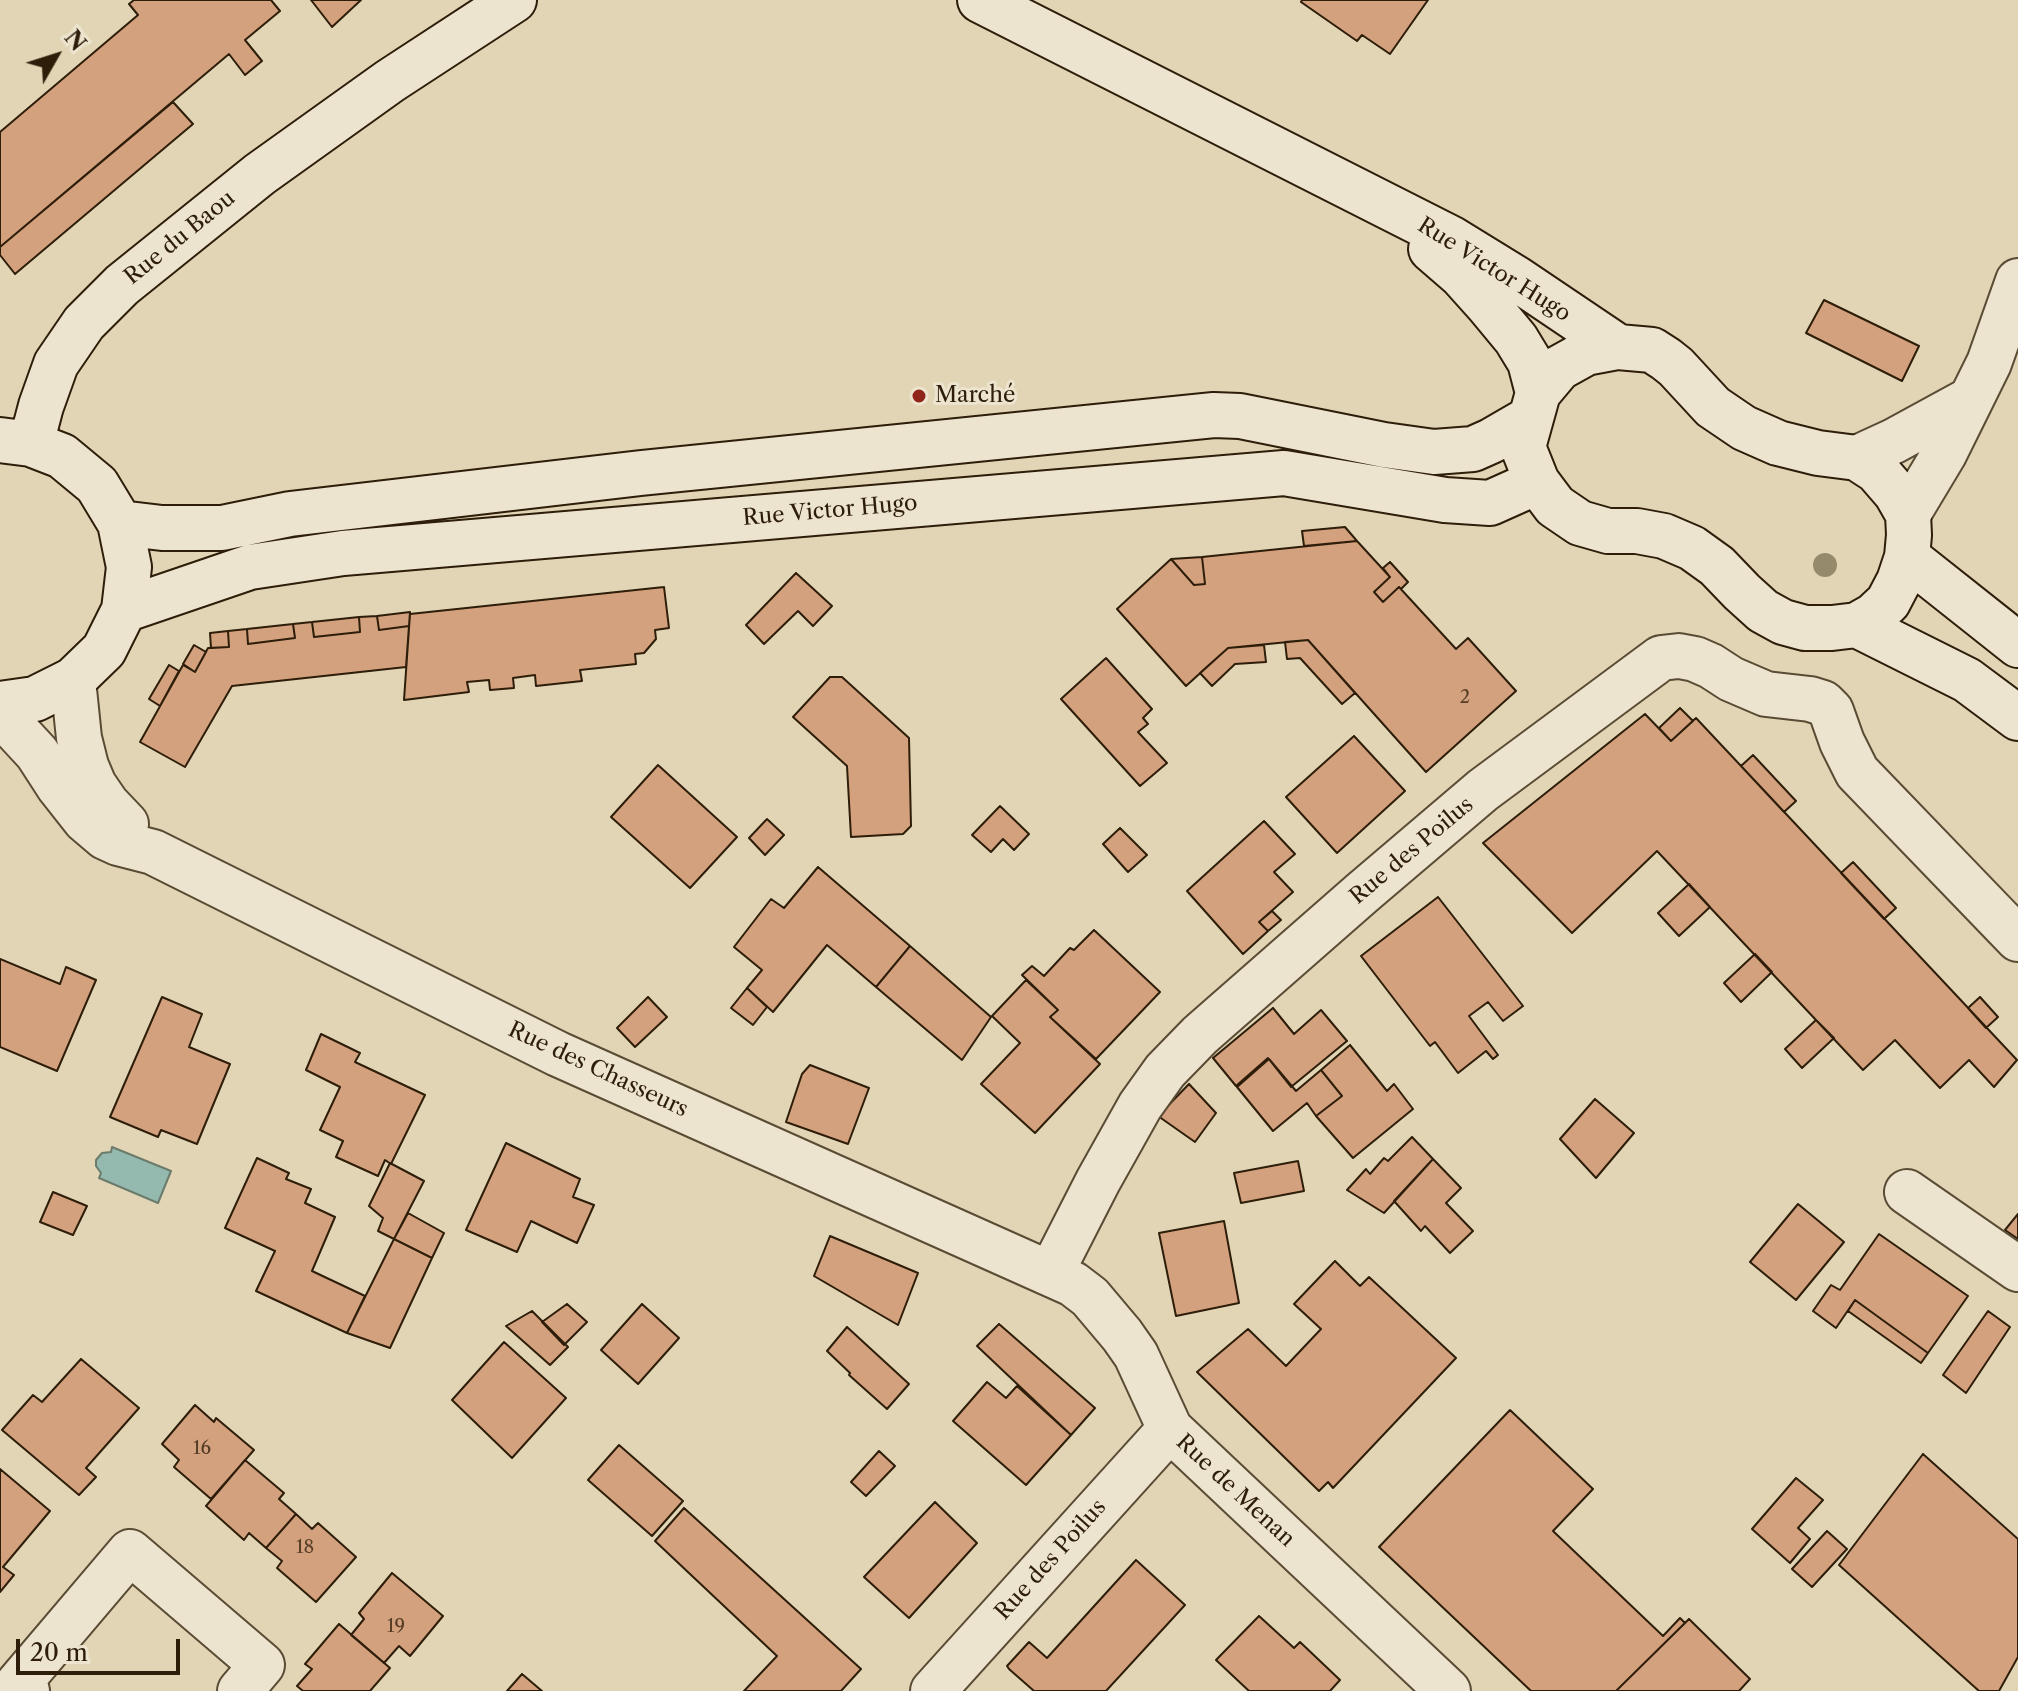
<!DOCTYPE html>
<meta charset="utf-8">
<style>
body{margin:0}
#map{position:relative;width:2018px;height:1691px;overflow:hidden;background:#e1d5b5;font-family:"Libre Caslon Text",serif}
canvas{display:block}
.north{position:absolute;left:16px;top:16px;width:80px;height:80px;-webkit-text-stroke:6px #ece4cf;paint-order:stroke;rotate:51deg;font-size:22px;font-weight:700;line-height:32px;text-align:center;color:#2d1d09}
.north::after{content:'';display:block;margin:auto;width:28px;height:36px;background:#2d1d09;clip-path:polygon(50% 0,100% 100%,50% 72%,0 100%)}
.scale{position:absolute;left:16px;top:1639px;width:164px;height:36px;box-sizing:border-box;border:4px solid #2d1d09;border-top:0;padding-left:10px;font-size:24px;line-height:28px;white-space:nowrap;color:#2d1d09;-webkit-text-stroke:6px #ece4cf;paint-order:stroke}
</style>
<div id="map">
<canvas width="2018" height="1691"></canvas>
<div class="north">N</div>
<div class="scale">20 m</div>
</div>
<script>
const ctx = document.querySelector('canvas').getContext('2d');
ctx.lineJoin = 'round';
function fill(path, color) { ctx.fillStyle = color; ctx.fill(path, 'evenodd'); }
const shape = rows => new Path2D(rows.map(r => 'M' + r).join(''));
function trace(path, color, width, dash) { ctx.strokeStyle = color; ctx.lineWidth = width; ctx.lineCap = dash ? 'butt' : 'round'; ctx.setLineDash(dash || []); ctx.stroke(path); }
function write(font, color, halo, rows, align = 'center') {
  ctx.font = font + ' "Libre Caslon Text",serif'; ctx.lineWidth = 6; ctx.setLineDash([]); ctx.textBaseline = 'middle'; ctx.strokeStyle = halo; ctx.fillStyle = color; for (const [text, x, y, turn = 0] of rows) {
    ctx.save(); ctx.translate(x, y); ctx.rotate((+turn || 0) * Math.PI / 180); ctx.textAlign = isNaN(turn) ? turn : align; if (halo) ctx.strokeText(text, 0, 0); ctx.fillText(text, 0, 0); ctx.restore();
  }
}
const water = shape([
 [112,1147,171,1171,158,1203,99,1178,101,1173,96,1166,96,1160,102,1153,111,1152,112,1147]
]);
fill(water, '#94b9ae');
trace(water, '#6b7b6c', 2);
const building = shape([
 [134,0,271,0,280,11,245,40,262,61,245,75,229,54,0,247,0,132,138,15,129,4,134,0],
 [311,0,361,0,332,27,311,0],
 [1302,0,1428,0,1390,54,1362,35,1357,41,1301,2,1302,0],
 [173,102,193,124,15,274,0,255,0,247,173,102],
 [1824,300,1919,346,1902,381,1806,333,1824,300],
 [1345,527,1357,541,1304,546,1302,531,1345,527],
 [1357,541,1390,577,1374,592,1383,602,1399,587,1456,649,1468,638,1516,691,1426,772,1308,640,1228,648,1186,686,1117,609,1171,559,1194,585,1205,584,1202,557,1357,541],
 [1202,557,1205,584,1194,585,1171,559,1202,557],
 [1390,562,1408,582,1401,589,1399,587,1383,602,1374,592,1390,577,1383,568,1390,562],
 [796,573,832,606,813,626,798,611,764,644,746,625,796,573],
 [664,587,669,628,655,630,656,639,644,653,635,654,636,664,580,670,582,681,536,686,535,675,513,678,514,688,490,690,489,680,467,682,469,692,404,700,410,614,664,587],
 [410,612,409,626,379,630,377,616,410,612],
 [377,616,379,630,409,626,406,667,232,686,185,767,140,742,183,665,195,672,208,648,229,647,228,631,247,629,248,644,295,638,293,624,312,622,314,637,360,632,359,617,377,616],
 [359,617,360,632,314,637,312,622,359,617],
 [293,624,295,638,248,644,247,629,293,624],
 [228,631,229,647,211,648,210,633,228,631],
 [1308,640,1355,693,1342,704,1300,658,1287,659,1285,642,1308,640],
 [194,645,206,652,195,672,183,664,194,645],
 [1264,645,1266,662,1235,664,1212,686,1200,673,1228,648,1264,645],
 [1106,658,1152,709,1143,718,1148,724,1138,732,1167,763,1140,786,1061,699,1106,658],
 [169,665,179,671,160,706,149,699,169,665],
 [830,677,842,677,909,738,911,826,903,834,851,837,847,766,793,717,830,677],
 [1680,708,1693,721,1671,741,1659,728,1680,708],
 [1645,714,1671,741,1696,718,2017,1060,1994,1087,1969,1060,1940,1088,1895,1040,1863,1070,1657,851,1572,933,1483,843,1645,714],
 [1354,736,1405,791,1337,853,1286,797,1354,736],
 [1753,755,1796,801,1784,812,1741,766,1753,755],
 [658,765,737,837,690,888,611,817,658,765],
 [1000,806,1029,834,1014,850,1003,839,991,852,972,835,1000,806],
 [767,819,784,835,765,855,749,838,767,819],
 [1264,821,1295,854,1274,872,1293,892,1259,922,1268,931,1243,954,1187,891,1264,821],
 [1120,828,1147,855,1128,872,1103,844,1120,828],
 [1853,862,1896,908,1884,919,1841,873,1853,862],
 [818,867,910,946,876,987,827,945,773,1012,747,988,762,970,734,947,771,899,784,908,818,867],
 [1689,884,1710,907,1679,936,1658,913,1689,884],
 [1438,897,1523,1006,1503,1021,1488,1002,1469,1016,1498,1055,1493,1059,1486,1051,1458,1073,1435,1042,1430,1046,1361,956,1438,897],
 [1272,911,1281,920,1268,931,1259,922,1272,911],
 [1094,930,1160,992,1096,1059,1050,1017,1058,1010,1022,975,1032,966,1044,976,1070,948,1074,950,1094,930],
 [910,946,991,1017,962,1060,876,987,910,946],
 [1755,954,1772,972,1741,1002,1724,983,1755,954],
 [0,959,60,984,66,967,96,980,57,1071,0,1047,0,959],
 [1026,980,1058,1010,1050,1017,1100,1064,1035,1133,981,1084,1020,1043,992,1016,1026,980],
 [747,988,767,1007,753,1025,731,1008,747,988],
 [162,997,202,1014,189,1047,230,1064,197,1144,161,1130,158,1137,110,1117,162,997],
 [648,997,667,1017,635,1047,617,1028,648,997],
 [1980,997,1998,1017,1986,1028,1968,1008,1980,997],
 [1273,1008,1294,1034,1321,1010,1347,1041,1291,1087,1268,1058,1236,1086,1213,1058,1273,1008],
 [1816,1020,1834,1038,1802,1068,1785,1049,1816,1020],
 [321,1034,360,1053,355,1062,425,1095,391,1164,385,1160,378,1176,336,1157,343,1141,320,1130,340,1087,306,1070,321,1034],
 [1350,1045,1387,1091,1394,1084,1413,1109,1353,1158,1316,1116,1342,1096,1321,1070,1350,1045],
 [1269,1059,1296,1091,1321,1070,1342,1096,1316,1116,1307,1103,1273,1131,1237,1087,1269,1059],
 [810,1065,869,1088,848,1144,786,1122,802,1074,810,1065],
 [1189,1084,1216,1113,1195,1142,1158,1116,1189,1084],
 [1595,1099,1634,1133,1596,1178,1560,1139,1595,1099],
 [1412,1137,1433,1159,1384,1213,1347,1190,1366,1169,1370,1174,1384,1158,1388,1161,1412,1137],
 [506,1143,580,1179,573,1197,594,1205,577,1243,531,1221,517,1252,466,1230,506,1143],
 [257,1158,289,1173,286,1179,311,1189,305,1203,335,1217,312,1271,365,1296,347,1333,256,1291,275,1251,225,1228,257,1158],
 [1433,1159,1461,1188,1446,1203,1473,1231,1450,1253,1425,1226,1421,1231,1394,1201,1433,1159],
 [1298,1161,1304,1191,1241,1203,1234,1173,1298,1161],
 [390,1163,424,1181,394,1239,378,1231,383,1218,369,1206,390,1163],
 [53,1192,87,1206,73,1235,40,1222,53,1192],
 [1798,1204,1844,1242,1796,1300,1750,1262,1798,1204],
 [408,1213,444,1233,432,1258,394,1239,408,1213],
 [2018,1214,2018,1239,2005,1230,2018,1214],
 [1224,1221,1239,1303,1176,1316,1159,1233,1224,1221],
 [1879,1234,1968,1296,1928,1353,1855,1300,1836,1328,1813,1311,1831,1285,1840,1290,1879,1234],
 [830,1236,918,1273,898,1325,814,1276,830,1236],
 [394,1239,432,1258,390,1348,347,1333,394,1239],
 [1335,1261,1360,1286,1369,1277,1456,1358,1333,1488,1328,1482,1319,1491,1197,1372,1248,1329,1286,1366,1321,1329,1294,1304,1335,1261],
 [1855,1300,1928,1353,1921,1363,1848,1311,1855,1300],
 [567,1304,587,1322,564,1345,542,1322,567,1304],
 [642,1304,679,1338,638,1384,601,1350,642,1304],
 [532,1311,568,1347,550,1365,506,1326,532,1311],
 [1988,1311,2010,1327,1966,1393,1943,1375,1988,1311],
 [999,1324,1095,1408,1071,1435,977,1346,999,1324],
 [847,1327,909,1384,887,1409,849,1375,850,1373,827,1351,847,1327],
 [504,1342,566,1398,512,1458,452,1400,504,1342],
 [81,1359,139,1408,86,1468,96,1477,79,1495,2,1430,33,1395,42,1402,81,1359],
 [987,1382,1006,1398,1017,1386,1071,1435,1026,1485,953,1421,987,1382],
 [195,1405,214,1422,216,1418,254,1450,211,1499,174,1467,179,1460,162,1444,195,1405],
 [1510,1410,1593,1489,1553,1531,1663,1636,1680,1618,1685,1623,1616,1691,1531,1691,1379,1547,1510,1410],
 [619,1445,683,1501,652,1536,588,1480,619,1445],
 [879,1451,895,1466,866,1496,851,1482,879,1451],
 [1923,1454,2018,1539,2018,1657,1999,1691,1979,1691,1839,1565,1923,1454],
 [245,1460,284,1493,279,1499,296,1514,266,1548,249,1533,244,1540,206,1506,245,1460],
 [0,1469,50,1511,3,1567,14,1575,0,1592,0,1469],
 [1796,1478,1823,1500,1798,1528,1810,1539,1790,1563,1752,1529,1796,1478],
 [935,1502,977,1543,909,1618,864,1577,935,1502],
 [684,1508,861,1669,841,1691,744,1691,777,1656,655,1541,684,1508],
 [296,1514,312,1529,318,1523,356,1557,316,1602,277,1568,282,1561,266,1548,296,1514],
 [1827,1531,1847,1549,1812,1587,1792,1569,1827,1531],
 [1136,1560,1185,1605,1106,1691,1034,1691,1009,1669,1007,1666,1029,1642,1047,1658,1136,1560],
 [392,1573,443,1616,410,1656,399,1646,384,1663,351,1635,364,1619,359,1613,392,1573],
 [1259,1616,1294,1648,1300,1642,1340,1680,1330,1691,1249,1691,1216,1660,1259,1616],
 [1689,1619,1750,1679,1739,1691,1616,1691,1689,1619],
 [339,1624,390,1668,370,1691,303,1691,297,1686,312,1669,305,1664,339,1624],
 [522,1674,542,1691,507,1691,522,1674]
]);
fill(building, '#d3a17d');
trace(building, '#2d1d09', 2);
const street = shape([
 [1857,458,1894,441,1971,399],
 [1908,514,1944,454,1989,363,2018,281],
 [73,680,79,738,86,766,94,785,107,804,126,824],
 [0,713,37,753,59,787,85,820,105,837,118,843,153,852,558,1054,1073,1284,1090,1297,1122,1335,1136,1355,1170,1429,1448,1691],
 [1907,1192,2018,1269],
 [1051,1273,1098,1181,1140,1106,1165,1071,1200,1035,1362,893,1483,790,1661,658,1679,656,1695,659,1711,666,1731,679,1766,694,1810,699,1823,703,1831,711,1842,742,1857,772,2018,939],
 [27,1691,18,1684,130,1552,262,1665,240,1691],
 [933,1691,1170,1429]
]);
const secondary = shape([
 [980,0,1452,239,1517,279,1618,347],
 [1431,249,1461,275,1487,304,1516,339,1530,362,1538,393],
 [1618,347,1652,350,1666,359,1676,367,1713,407,1744,428,1778,443,1818,453,1857,458,1877,471,1896,493,1908,514,1909,535,1907,557,1899,581,1888,602,1873,616,1857,625,1832,628,1805,628,1783,622,1763,611,1742,592,1717,566,1692,548,1664,536,1637,531,1608,531,1580,523,1555,506,1537,482,1523,447,1538,393,1559,368,1586,353,1618,347],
 [0,440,31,444,62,456,97,485,120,523,129,567,124,610,104,650,73,680,35,699,0,704],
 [31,444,41,406,56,364,84,323,122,285,260,174,390,81,514,0],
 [120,523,162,528,222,528,290,514,641,473,1214,415,1240,416,1384,445,1434,452,1473,449,1491,441,1529,419],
 [1907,557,2018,645],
 [124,610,250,567,343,553,1284,473,1445,500,1490,503,1537,482],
 [1857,625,1967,680,2018,718]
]);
trace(street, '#5a4b34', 48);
trace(secondary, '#2d1d09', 48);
trace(street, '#ece4cf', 44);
trace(secondary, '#ece4cf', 44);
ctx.fillStyle = '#958a6b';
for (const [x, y] of [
 [1825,565]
]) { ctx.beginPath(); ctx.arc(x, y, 12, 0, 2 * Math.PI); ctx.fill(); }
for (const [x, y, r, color] of [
 [919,396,8,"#8f2418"]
]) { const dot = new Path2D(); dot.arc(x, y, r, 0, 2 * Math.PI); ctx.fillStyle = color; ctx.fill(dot); trace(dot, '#ece4cf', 3); }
write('18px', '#563e26', null, [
 ["2",1465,698],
 ["16",202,1449],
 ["18",305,1548],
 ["19",396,1627]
]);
write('22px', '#2d1d09', '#ece4cf', [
 ["Rue du Baou",180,238,-39],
 ["Rue Victor Hugo",1494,270,32],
 ["Rue Victor Hugo",830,511,-5],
 ["Rue des Poilus",1412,851,-40],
 ["Rue des Chasseurs",598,1070,25],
 ["Rue de Menan",1235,1491,43],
 ["Rue des Poilus",1051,1560,-48]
]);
write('22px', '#2d1d09', '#ece4cf', [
 ["Marché",935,396]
], 'left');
</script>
